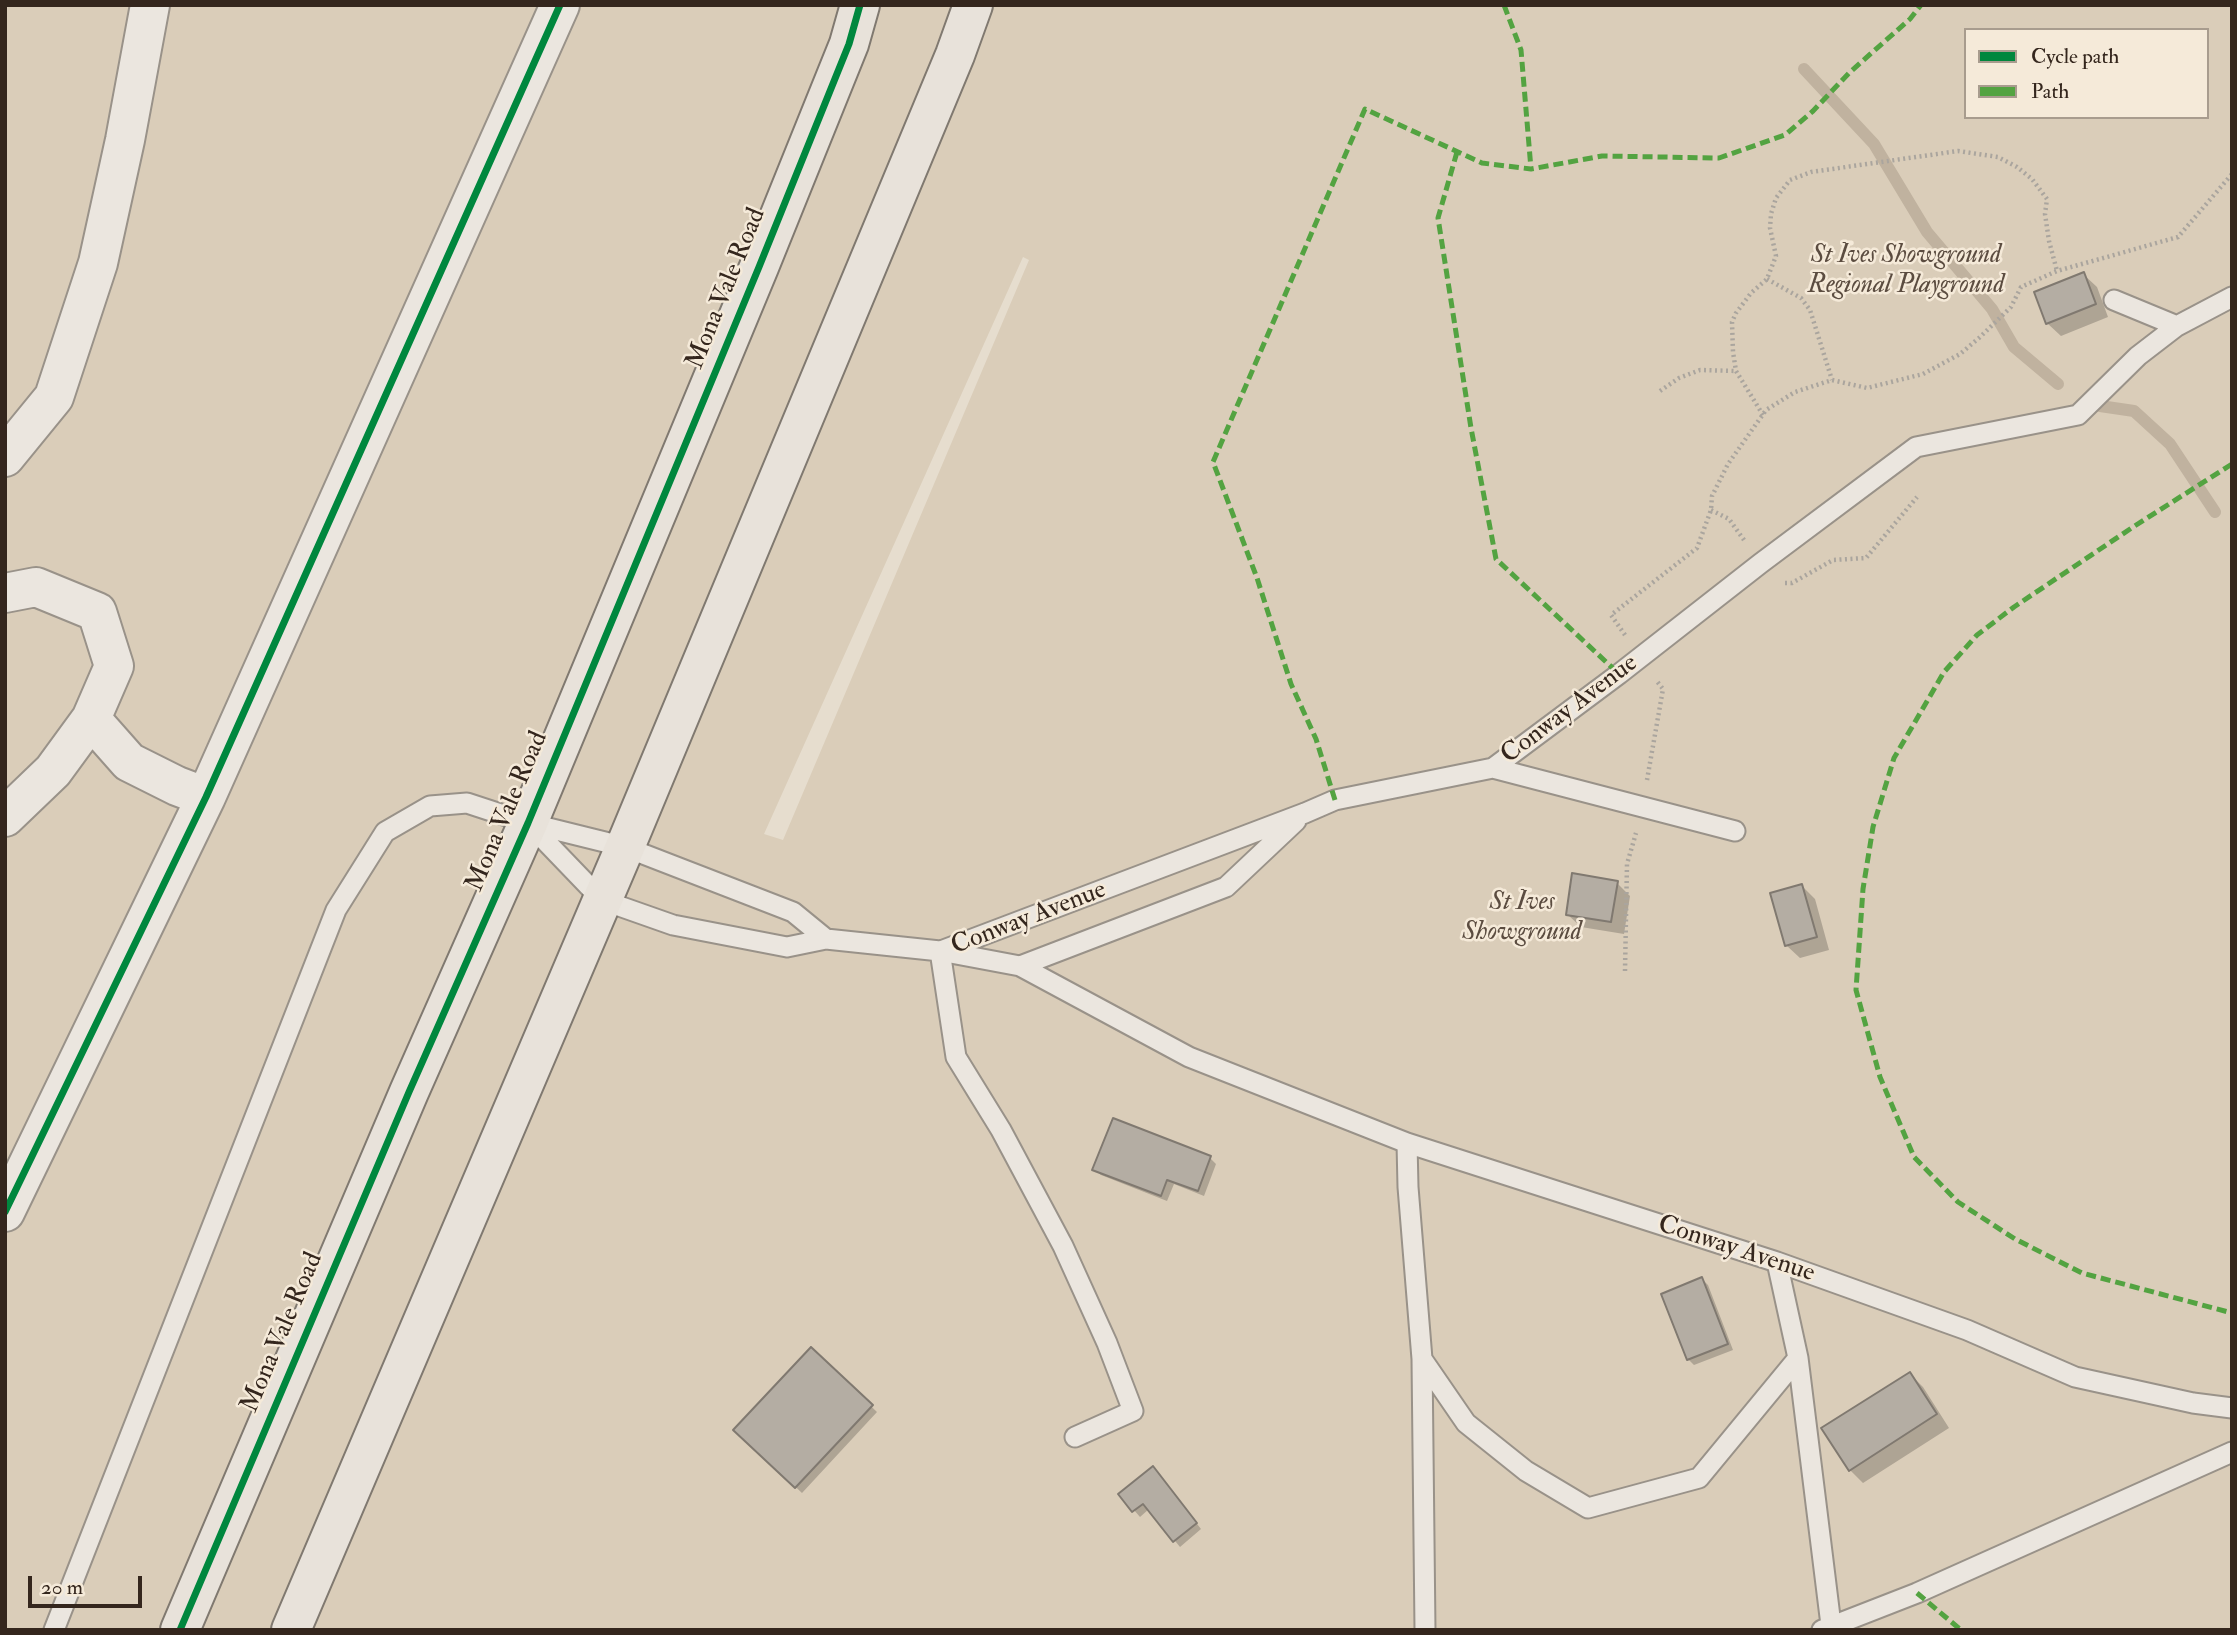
<!DOCTYPE html>
<style>
body{margin:0}
#map{position:relative;width:2237px;height:1635px;overflow:hidden;background:#e6ddce;font-family:"IM FELL Double Pica",serif}
canvas{display:block}
.frame{position:absolute;inset:0;border:7px solid #34261d;pointer-events:none}
.legend{position:absolute;left:1964px;top:28px;width:245px;height:91px;box-sizing:border-box;background:#f5ead9;border:2px solid #a89c8e;margin:0;padding:9px 12px;list-style:none;font-size:21px;color:#34261d}
.legend li{display:flex;align-items:center;gap:14px;height:35px}
.legend b{width:35px;border:2px solid #a89c8e}
.scale{position:absolute;left:28px;top:1576px;width:114px;height:32px;box-sizing:border-box;border:4px solid #34261d;border-top:0;padding-left:9px;font-size:21px;line-height:24px;white-space:nowrap;color:#34261d;-webkit-text-stroke:5px #f5ead9;paint-order:stroke}
</style>
<div id="map">
<canvas width="2237" height="1635"></canvas>
<div class="frame"></div>
<ul class="legend">
<li><b style="height:9px;background:#00873e"></b>Cycle path</li>
<li><b style="height:9px;background:#53a341"></b>Path</li>
</ul>
<div class="scale">20 m</div>
</div>
<script>
const ctx = document.querySelector('canvas').getContext('2d');
ctx.lineJoin = 'round';
function fill(path, color) { ctx.fillStyle = color; ctx.fill(path, 'evenodd'); }
const shape = rows => new Path2D(rows.map(r => 'M' + r).join(''));
function trace(path, color, width, dash) { ctx.strokeStyle = color; ctx.lineWidth = width; ctx.lineCap = dash ? 'butt' : 'round'; ctx.setLineDash(dash || []); ctx.stroke(path); }
function write(font, color, halo, rows, align = 'center') {
  ctx.font = font + ' "IM FELL Double Pica",serif'; ctx.lineWidth = 5; ctx.setLineDash([]); ctx.textBaseline = 'middle'; ctx.strokeStyle = halo; ctx.fillStyle = color; for (const [text, x, y, turn = 0] of rows) {
    ctx.save(); ctx.translate(x, y); ctx.rotate((+turn || 0) * Math.PI / 180); ctx.textAlign = isNaN(turn) ? turn : align; if (halo) ctx.strokeText(text, 0, 0); ctx.fillText(text, 0, 0); ctx.restore();
  }
}
fill(shape([
 [5,5,2232,5,2232,1630,5,1630],
 [1966,30,2207,30,2207,117,1966,117],
 [1023,257,1029,260,783,840,764,834]
]), '#dacdb9');
fill(shape([
 [2083,274,2097,287,2108,317,2061,336,2047,323],
 [1617,883,1630,896,1624,934,1581,927,1567,914],
 [1802,886,1815,899,1829,950,1800,958,1786,945],
 [1210,1158,1216,1164,1204,1196,1174,1184,1167,1201,1101,1175,1094,1169],
 [1702,1279,1708,1285,1733,1350,1694,1365,1688,1359],
 [811,1349,877,1412,802,1493,736,1430],
 [1910,1374,1923,1387,1949,1428,1863,1483,1850,1470],
 [1159,1475,1201,1529,1180,1547,1149,1509,1140,1517,1121,1495]
]), '#0003');
trace(shape([
 [1804,69,1874,144,1927,232,1992,309,2014,347,2058,384],
 [2100,406,2134,411,2170,444,2215,512]
]), '#c0b29f', 12);
const building = shape([
 [2084,272,2096,304,2046,324,2034,292,2084,272],
 [1572,873,1618,881,1611,922,1566,915,1572,873],
 [1802,884,1817,937,1785,946,1770,893,1802,884],
 [1113,1118,1211,1156,1198,1191,1167,1180,1161,1196,1092,1170,1113,1118],
 [1702,1277,1728,1344,1687,1360,1661,1294,1702,1277],
 [811,1347,873,1405,795,1488,733,1430,811,1347],
 [1910,1372,1937,1414,1849,1471,1821,1428,1910,1372],
 [1153,1466,1197,1523,1173,1542,1143,1504,1132,1512,1118,1494,1153,1466]
]);
fill(building, '#b4ada3');
trace(building, '#807970', 2);
const service = shape([
 [2114,300,2177,326],
 [1493,768,1735,831],
 [528,823,602,900,673,925,787,947,826,939,940,951,1020,966,1189,1057,1407,1143,1777,1262,1967,1330,2075,1377,2193,1403,2232,1408],
 [940,951,956,1057,1001,1130,1063,1246,1107,1343,1133,1411,1075,1437],
 [941,951,1305,813,1335,800,1493,768,1619,674,1761,563,1916,447,2078,415,2138,356,2177,326,2232,297],
 [1020,966,1226,887,1296,821],
 [1407,1143,1408,1187,1422,1359,1466,1423,1526,1471,1588,1508,1699,1478,1798,1358],
 [1777,1262,1798,1358,1831,1625],
 [1422,1359,1425,1630],
 [54,1630,336,910,385,832,430,806,467,803,528,823,625,847,793,912,826,939],
 [1822,1630,1917,1593,2232,1452]
]);
const minor = shape([
 [5,457,54,397,98,263,125,140,150,5],
 [5,593,36,587,97,612,114,666,91,719,53,771,5,817],
 [91,719,129,762,177,786,206,797],
 [5,1212,206,797,560,5]
]);
const trunk = shape([
 [180,1630,409,1092,528,823,759,267,849,44,860,5],
 [291,1630,625,847,955,55,973,5]
]);
trace(service, '#999289', 23);
trace(minor, '#999289', 42);
trace(trunk, '#807970', 42);
trace(shape([
 [1767,279,1801,298,1810,310,1832,380],
 [1660,391,1679,378,1700,370,1736,371],
 [1763,415,1736,371,1733,352,1732,322,1736,313,1751,293,1767,279,1776,256,1770,228,1771,214,1776,198,1790,180,1811,172,1958,151,1998,157,2017,167,2032,179,2047,199,2045,214,2049,241,2057,271],
 [1711,510,1729,519,1744,540],
 [1785,583,1792,583,1833,560,1866,558,1917,497],
 [1625,635,1611,615,1697,548,1711,510,1712,496,1728,464,1766,410,1795,392,1832,380,1867,388,1923,374,1960,354,1979,338,2011,307,2021,287,2057,271,2178,237,2232,174],
 [1647,780,1663,689,1656,680],
 [1625,971,1627,864,1636,833]
]), '#aaa59e', 4.5, [2, 3.5]);
trace(service, '#ebe6df', 19);
trace(minor, '#ebe6df', 38);
trace(trunk, '#e8e2da', 38);
trace(shape([
 [1504,5,1521,50,1531,169],
 [1457,152,1438,218,1471,428,1496,559,1619,674],
 [2232,464,2133,527,2014,607,1977,635,1944,672,1894,758,1873,827,1863,889,1856,990,1880,1077,1914,1157,1958,1202,2015,1239,2082,1273,2232,1313],
 [1335,800,1316,739,1291,684,1257,578,1213,462,1365,109,1482,163,1531,169,1602,156,1719,158,1785,135,1813,111,1849,73,1910,19,1921,5],
 [1917,1593,1961,1630]
]), '#53a341', 5, [10, 5]);
trace(shape([
 [5,1212,206,797,560,5],
 [180,1630,409,1092,528,823,759,267,849,44,860,5]
]), '#00873e', 7);
write('italic 26px', '#5b4c40', '#f5ead9', [
 ["St Ives Showground",1906,256],
 ["Regional Playground",1906,286],
 ["St Ives",1522,903],
 ["Showground",1522,933]
]);
write('26px', '#34261d', '#f5ead9', [
 ["Mona Vale Road",727,289,-68],
 ["Conway Avenue",1570,710,-37],
 ["Mona Vale Road",508,812,-67],
 ["Conway Avenue",1029,919,-21],
 ["Conway Avenue",1736,1250,18],
 ["Mona Vale Road",283,1333,-67]
]);
</script>
